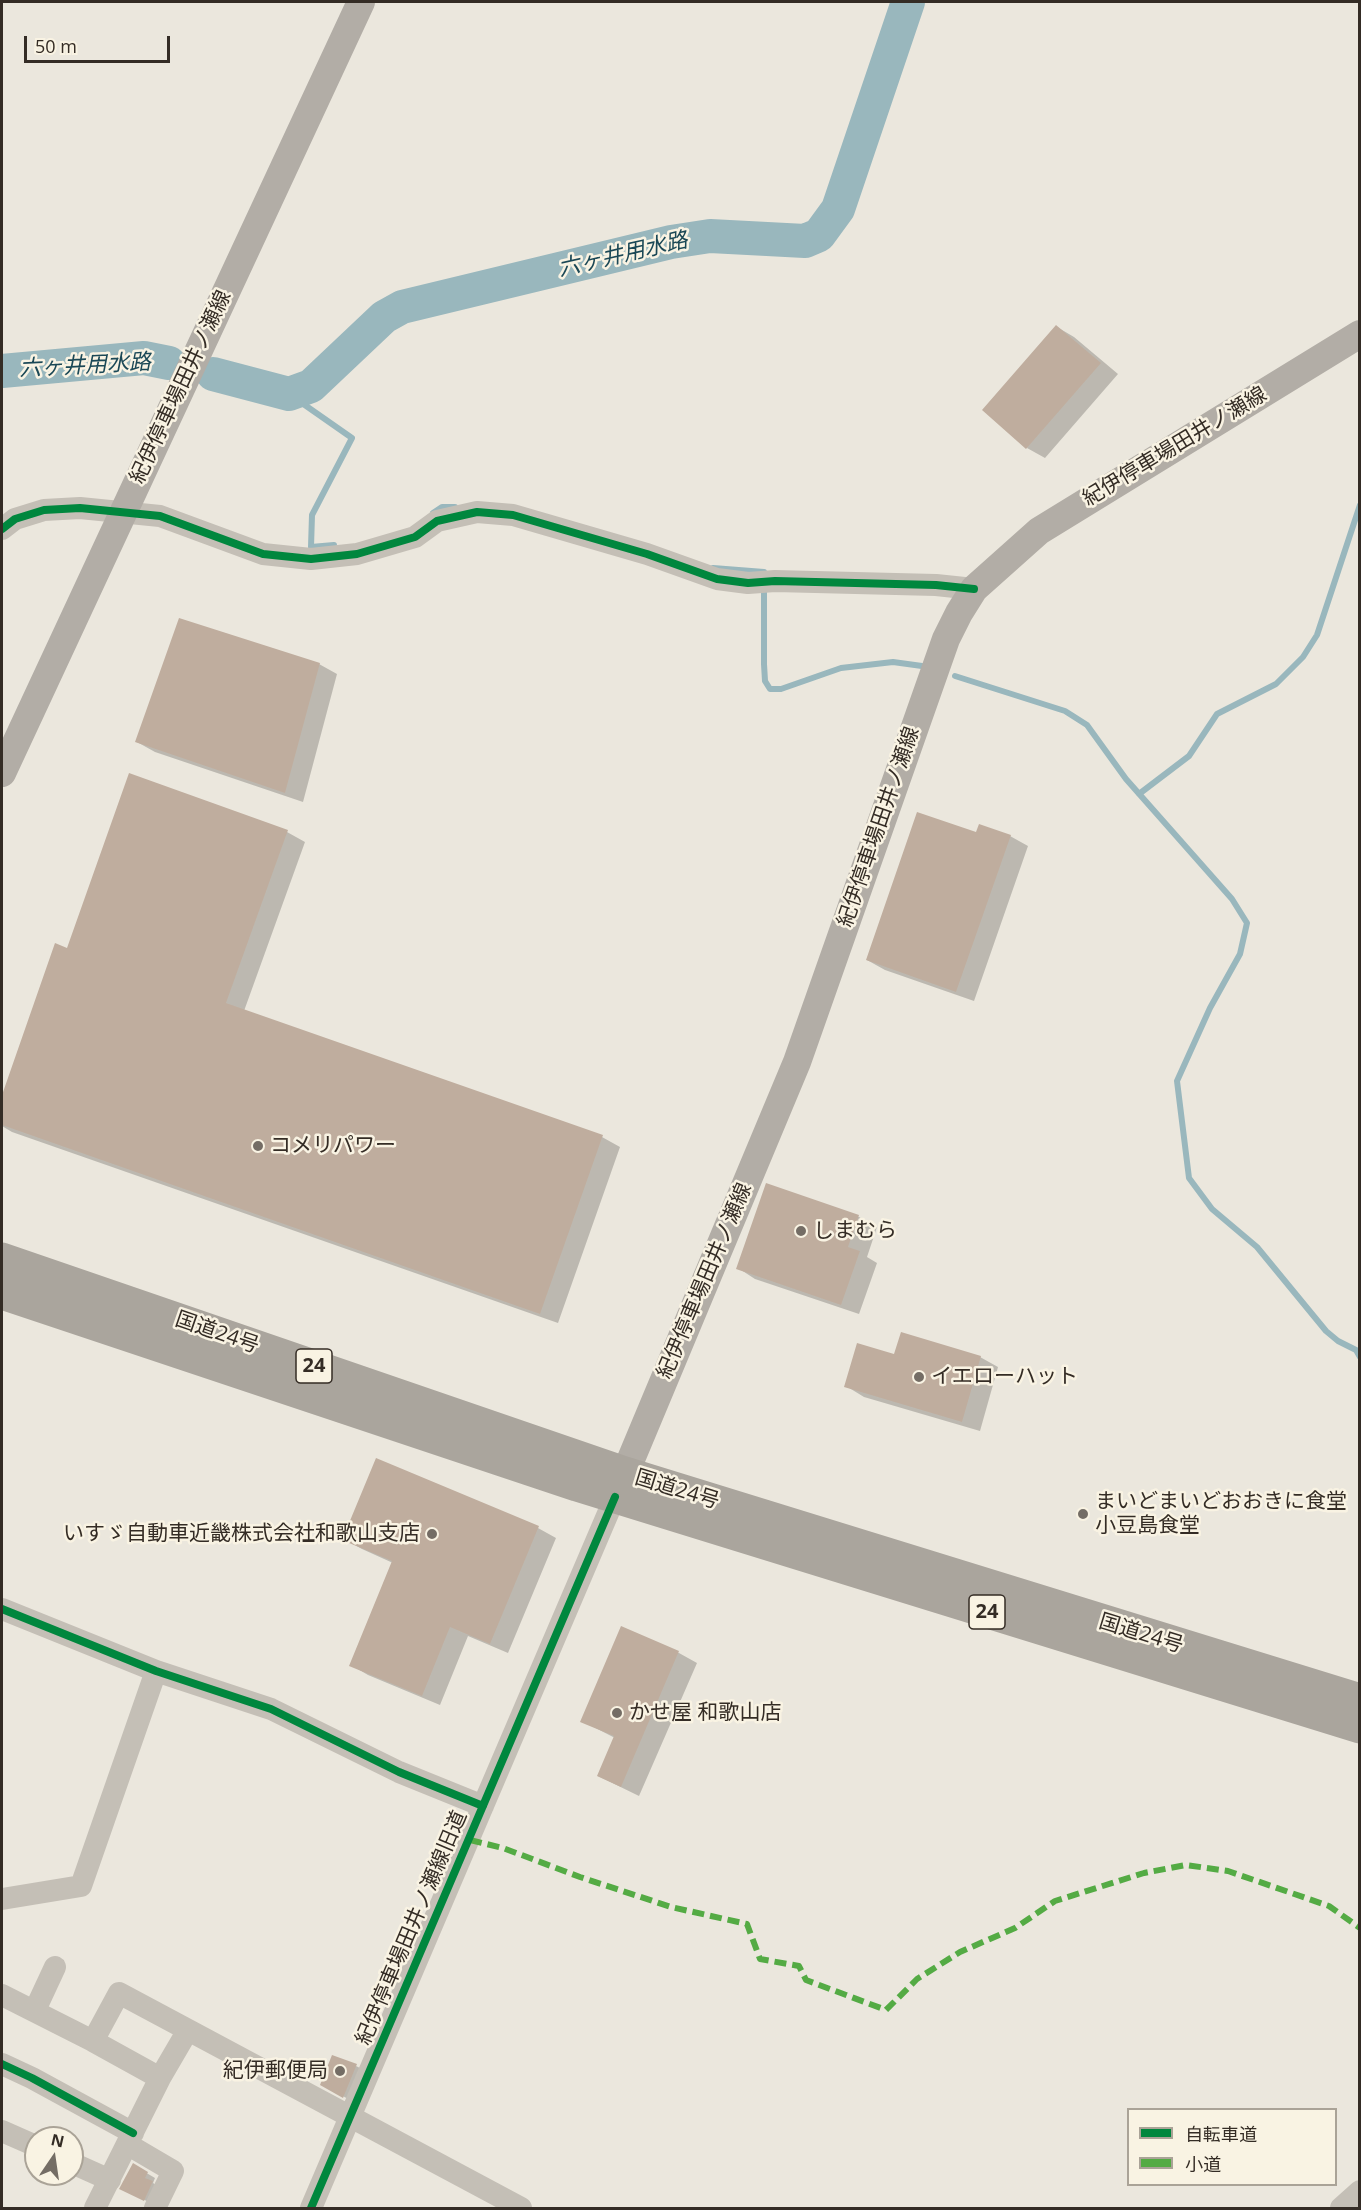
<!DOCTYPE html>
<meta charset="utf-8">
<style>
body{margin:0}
#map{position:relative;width:1361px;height:2210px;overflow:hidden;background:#ebe7dd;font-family:"Open Sans","Noto Sans JP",sans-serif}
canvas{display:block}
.frame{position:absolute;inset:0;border:3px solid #342c25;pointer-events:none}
.legend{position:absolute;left:1127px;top:2108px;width:210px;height:78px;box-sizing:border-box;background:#f9f3e3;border:2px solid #aaa397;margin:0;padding:8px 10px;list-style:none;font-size:18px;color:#342c25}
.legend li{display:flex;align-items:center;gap:12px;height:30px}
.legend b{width:30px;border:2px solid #aaa397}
.north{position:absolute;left:24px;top:2126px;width:60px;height:60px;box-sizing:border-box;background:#f9f3e3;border:2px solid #aaa397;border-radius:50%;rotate:13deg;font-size:16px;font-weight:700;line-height:24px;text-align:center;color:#342c25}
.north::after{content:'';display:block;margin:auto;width:21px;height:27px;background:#746d65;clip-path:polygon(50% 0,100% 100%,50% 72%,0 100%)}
.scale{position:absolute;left:24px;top:36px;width:146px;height:27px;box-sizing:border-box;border:3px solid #342c25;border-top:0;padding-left:8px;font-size:18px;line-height:21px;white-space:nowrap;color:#342c25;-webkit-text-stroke:4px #f9f3e3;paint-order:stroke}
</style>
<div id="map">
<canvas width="1361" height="2210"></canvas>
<div class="frame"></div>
<ul class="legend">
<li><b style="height:8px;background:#00873e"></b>自転車道</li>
<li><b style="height:8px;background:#54ab44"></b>小道</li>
</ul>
<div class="north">N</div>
<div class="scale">50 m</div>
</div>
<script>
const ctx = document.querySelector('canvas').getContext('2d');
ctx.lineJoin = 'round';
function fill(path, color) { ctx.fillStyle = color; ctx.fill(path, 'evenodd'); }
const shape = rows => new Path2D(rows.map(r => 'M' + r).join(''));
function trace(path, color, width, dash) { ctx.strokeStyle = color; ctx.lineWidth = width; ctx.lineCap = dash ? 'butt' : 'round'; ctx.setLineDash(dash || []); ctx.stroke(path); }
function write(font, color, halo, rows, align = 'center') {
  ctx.font = font + ' "Open Sans","Noto Sans JP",sans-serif'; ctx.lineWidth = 5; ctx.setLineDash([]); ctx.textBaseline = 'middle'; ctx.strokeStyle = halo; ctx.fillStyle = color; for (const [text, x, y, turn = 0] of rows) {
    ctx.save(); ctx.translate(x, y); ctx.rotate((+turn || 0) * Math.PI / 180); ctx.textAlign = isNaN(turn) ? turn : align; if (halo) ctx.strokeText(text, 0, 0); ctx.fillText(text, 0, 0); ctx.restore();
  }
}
fill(shape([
 [1057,327,1074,337,1118,374,1045,458,1027,448],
 [319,664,337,674,303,802,155,752,137,742],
 [287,832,305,842,244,1011,602,1137,620,1147,558,1323,12,1132,2,1126,2,1100,56,945,68,949],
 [977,834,1010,836,1028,846,974,1001,885,970,867,960],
 [766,1185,859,1217,877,1227,867,1257,877,1263,859,1314,755,1279,738,1268],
 [895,1356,980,1357,998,1367,980,1431,864,1397,846,1386],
 [538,1528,556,1538,508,1653,468,1636,440,1705,368,1675,351,1665,393,1563,362,1549,344,1539],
 [622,1628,679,1653,697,1663,639,1796,598,1776,615,1738,582,1721],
 [356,2066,364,2070,352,2101,322,2085],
 [133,2165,155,2178,153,2183,161,2188,153,2204,130,2193]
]), '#0003');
trace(shape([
 [289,394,352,438,312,515,311,547,334,545],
 [433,513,442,507,455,507],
 [713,568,764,572,764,573],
 [764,586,764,664,765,681,770,689,781,689,841,668,893,662,922,666],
 [955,676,1065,711,1087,725,1126,779,1232,899,1247,923,1240,954,1210,1008,1177,1081,1189,1178,1212,1209,1257,1247,1326,1331,1338,1341,1356,1350,1360,1357],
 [1139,794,1189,756,1217,714,1276,684,1303,657,1317,635,1360,505]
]), '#99b7bd', 6);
trace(shape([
 [2,371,144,358,169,363],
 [213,374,289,394,311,386,384,317,402,307,671,242,710,236,805,241,819,235,838,209,908,2]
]), '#99b7bd', 34);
fill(shape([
 [1056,325,1101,363,1026,449,982,410],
 [179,618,320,663,285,793,135,742],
 [129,773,288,830,226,1003,603,1135,540,1314,2,1125,2,1095,55,943,67,948],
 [917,812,976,832,979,824,1011,835,956,992,866,960],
 [766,1183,859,1215,848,1247,860,1251,841,1305,736,1269],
 [901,1332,981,1356,962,1422,844,1387,857,1343,894,1354],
 [376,1458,539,1526,490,1644,450,1627,422,1696,349,1666,392,1561,342,1540],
 [621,1626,679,1651,621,1787,597,1776,614,1736,580,1722],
 [332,2055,357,2064,343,2098,320,2085],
 [133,2163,148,2172,145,2178,153,2181,144,2201,119,2189]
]), '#bfad9e');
trace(shape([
 [2,529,15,519,44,510,80,508,160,516,263,554,311,559,357,554,415,537,437,521,477,512,513,515,647,554,717,579,748,583,775,581,936,585,974,589],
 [2,1609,156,1671,271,1709,399,1772,483,1806],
 [2,1899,81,1886,156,1671],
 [2,1995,93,2041,119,1993,521,2208],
 [35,2010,55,1967],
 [93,2041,160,2078],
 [2,2064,32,2078,133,2133],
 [2,2131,36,2146],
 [127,2144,173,2171,155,2208],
 [72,2163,110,2180],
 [95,2208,160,2078,188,2030],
 [311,2208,615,1497],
 [1341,2208,1360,2191]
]), '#c4bfb6', 22);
trace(shape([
 [2,773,361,2],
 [616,1495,797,1062,946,639,959,613,974,589,1039,531,1360,334]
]), '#b2ada6', 28);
trace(shape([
 [2,1259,625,1473,1360,1700],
 [2,1293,577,1485,1360,1727]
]), '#aaa59d', 33);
trace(shape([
 [470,1840,503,1848,580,1877,671,1907,747,1924,760,1959,799,1966,806,1980,886,2010,917,1979,960,1952,1015,1928,1055,1901,1144,1873,1186,1865,1228,1871,1329,1906,1360,1928]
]), '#54ab44', 6, [12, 6]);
trace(shape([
 [2,529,15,519,44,510,80,508,160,516,263,554,311,559,357,554,415,537,437,521,477,512,513,515,647,554,717,579,748,583,775,581,936,585,974,589],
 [2,1609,156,1671,271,1709,399,1772,483,1806],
 [2,2064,32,2078,133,2133],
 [311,2208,615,1497]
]), '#00873e', 8);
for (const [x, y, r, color] of [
 [258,1146,6,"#746d65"],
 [801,1231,6,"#746d65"],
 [919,1377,6,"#746d65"],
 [1083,1514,6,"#746d65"],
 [432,1534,6,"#746d65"],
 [617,1713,6,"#746d65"],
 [340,2071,6,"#746d65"]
]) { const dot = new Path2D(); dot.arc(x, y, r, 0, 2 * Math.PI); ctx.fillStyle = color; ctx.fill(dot); trace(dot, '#f9f3e3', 2); }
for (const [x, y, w] of [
 [314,1366,36],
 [987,1612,36]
]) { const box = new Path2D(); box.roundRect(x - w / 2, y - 17, w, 34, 4.5); ctx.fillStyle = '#f9f3e3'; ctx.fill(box); trace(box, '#342c25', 1.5); }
write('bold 20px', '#342c25', null, [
 ["24",314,1366],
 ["24",987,1612]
]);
write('21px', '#342c25', '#f9f3e3', [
 ["紀伊停車場田井ノ瀬線",181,387,-65],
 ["紀伊停車場田井ノ瀬線",1175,447,-31],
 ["紀伊停車場田井ノ瀬線",879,827,-71],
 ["紀伊停車場田井ノ瀬線",705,1281,-67],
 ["国道24号",217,1333,19],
 ["国道24号",677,1490,17],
 ["国道24号",1141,1634,17],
 ["紀伊停車場田井ノ瀬線旧道",412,1928,-67]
]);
write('21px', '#342c25', '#f9f3e3', [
 ["コメリパワー",270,1146],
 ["しまむら",813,1231],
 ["イエローハット",931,1377],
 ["まいどまいどおおきに食堂",1095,1502],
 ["小豆島食堂",1095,1526],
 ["いすゞ自動車近畿株式会社和歌山支店",420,1534,"right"],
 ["かせ屋 和歌山店",629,1713],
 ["紀伊郵便局",328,2071,"right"]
], 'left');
write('italic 22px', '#1b4856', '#f9f3e3', [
 ["六ヶ井用水路",623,255,-13],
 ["六ヶ井用水路",85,366,-3]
]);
</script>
